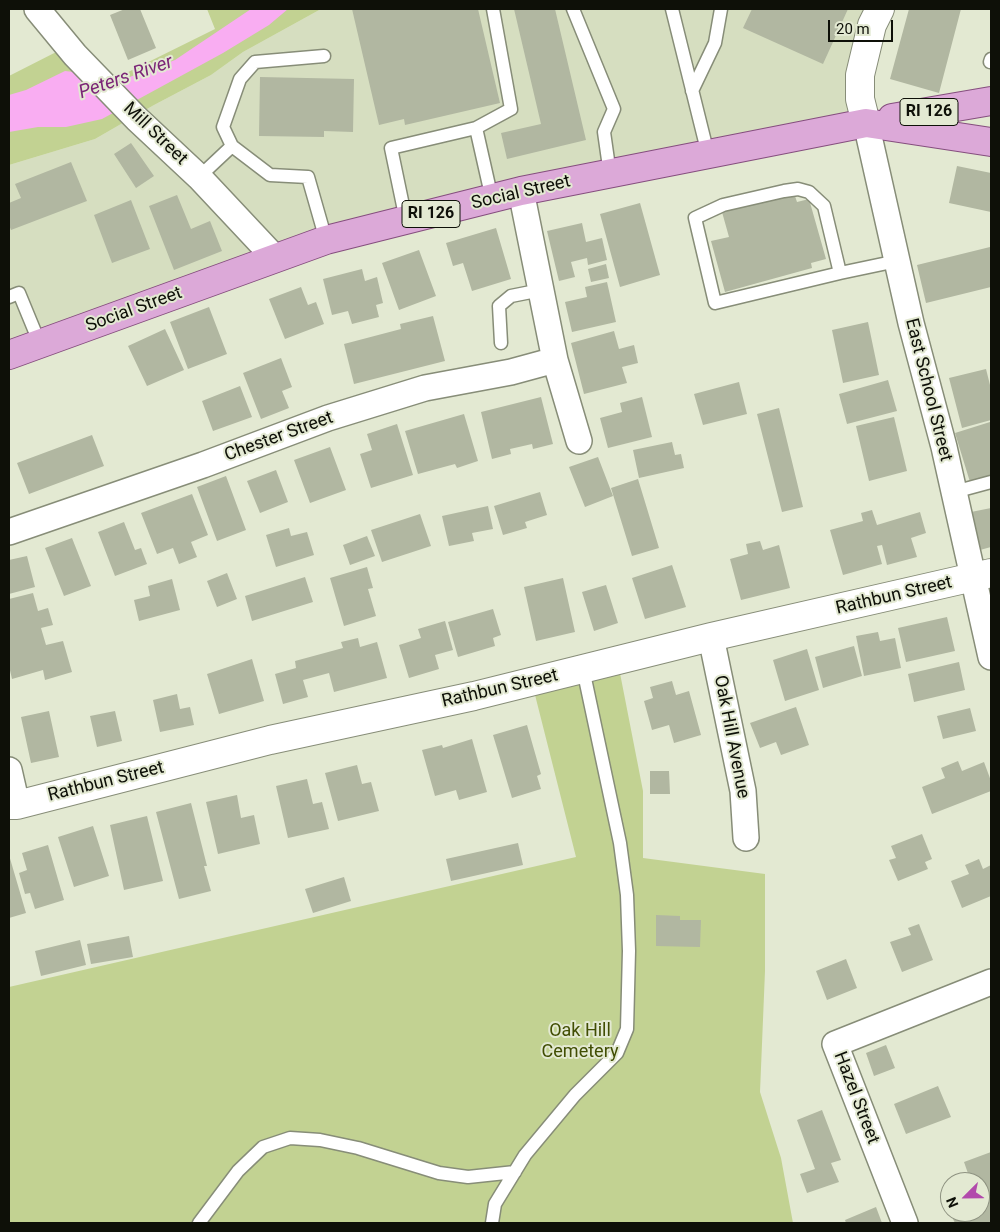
<!DOCTYPE html>
<style>
body{margin:0}
#map{position:relative;width:1000px;height:1232px;overflow:hidden;background:#e3e9d2;font-family:Roboto,sans-serif}
canvas{display:block}
.frame{position:absolute;inset:0;border:10px solid #0e1008;pointer-events:none}
.north{position:absolute;left:940px;top:1172px;width:50px;height:50px;box-sizing:border-box;background:#e3e9d2;border:1px solid #8e9281;border-radius:50%;rotate:247deg;font-size:14px;font-weight:700;line-height:20px;text-align:center;color:#0e1008}
.north::after{content:'';display:block;margin:auto;width:18px;height:22px;background:#b24aac;clip-path:polygon(50% 0,100% 100%,50% 72%,0 100%)}
.scale{position:absolute;left:828px;top:20px;width:65px;height:22px;box-sizing:border-box;border:2px solid #0e1008;border-top:0;padding-left:6px;font-size:15px;line-height:18px;white-space:nowrap;color:#0e1008;-webkit-text-stroke:4px #e3e9d2;paint-order:stroke}
</style>
<div id="map">
<canvas width="1000" height="1232"></canvas>
<div class="frame"></div>
<div class="north">N</div>
<div class="scale">20 m</div>
</div>
<script>
const ctx = document.querySelector('canvas').getContext('2d');
ctx.lineJoin = 'round';
function fill(path, color) { ctx.fillStyle = color; ctx.fill(path, 'evenodd'); }
const shape = rows => new Path2D(rows.map(r => 'M' + r).join(''));
function trace(path, color, width, dash) { ctx.strokeStyle = color; ctx.lineWidth = width; ctx.lineCap = dash ? 'butt' : 'round'; ctx.setLineDash(dash || []); ctx.stroke(path); }
function write(font, color, halo, rows, align = 'center') {
  ctx.font = font + ' Roboto,sans-serif'; ctx.lineWidth = 4; ctx.setLineDash([]); ctx.textBaseline = 'middle'; ctx.strokeStyle = halo; ctx.fillStyle = color; for (const [text, x, y, turn = 0] of rows) {
    ctx.save(); ctx.translate(x, y); ctx.rotate((+turn || 0) * Math.PI / 180); ctx.textAlign = isNaN(turn) ? turn : align; if (halo) ctx.strokeText(text, 0, 0); ctx.fillText(text, 0, 0); ctx.restore();
  }
}
fill(shape([
 [321,9,884,9,863,121,508,194,9,354,9,165,95,139,154,105,211,75,243,52]
]), '#d6dec0');
fill(shape([
 [207,9,321,9,243,52,211,75,154,105,95,139,9,165,9,76,68,46,110,81,215,29],
 [618,663,643,791,643,858,765,874,765,971,760,1092,781,1158,793,1223,9,1223,9,987,576,857,533,687]
]), '#c2d292');
fill(shape([
 [251,9,288,9,269,25,223,53,102,119,66,127,38,127,9,132,9,95,26,90,65,71,127,78,175,60]
]), '#f9adf2');
fill(shape([
 [125,9,140,9,156,48,128,60,110,15],
 [352,9,478,9,500,103,405,125,404,119,379,125],
 [514,9,555,9,586,140,507,159,501,133,541,124],
 [752,9,848,9,823,64,743,28],
 [909,9,961,9,939,93,890,79],
 [260,77,354,79,353,132,324,131,324,137,259,136],
 [131,143,154,176,136,188,114,154],
 [71,162,87,201,11,230,9,225,9,203,21,198,15,184],
 [957,166,991,173,991,212,949,203],
 [794,193,797,202,809,199,826,259,811,263,812,268,725,292,711,241,729,237,722,212],
 [177,195,191,229,210,221,222,251,174,270,149,206],
 [131,200,150,249,112,263,94,215],
 [640,203,660,275,620,287,600,214],
 [582,223,586,242,602,238,607,260,588,265,587,258,571,262,575,277,559,281,547,231],
 [496,228,511,279,472,291,463,263,453,266,446,243],
 [990,247,991,287,926,303,917,265],
 [419,250,436,296,399,310,382,263],
 [606,264,609,278,591,282,588,269],
 [362,269,365,281,377,277,383,303,376,305,379,317,352,324,348,311,332,315,323,279],
 [607,282,616,322,572,332,565,302,587,297,585,287],
 [301,287,308,305,316,302,324,324,285,339,269,299],
 [209,307,227,354,188,369,170,322],
 [433,316,445,361,354,384,344,344,401,329,400,324],
 [868,322,879,375,843,383,832,330],
 [165,329,184,370,147,386,128,346],
 [614,331,619,349,634,345,638,363,622,367,627,383,584,394,571,343],
 [281,358,292,387,282,391,289,408,261,419,243,373],
 [986,369,991,389,991,420,962,428,949,378],
 [888,380,897,411,847,424,839,394],
 [739,382,747,414,703,425,694,394],
 [240,386,252,417,213,431,202,401],
 [541,397,553,444,533,449,532,444,510,449,511,454,492,459,481,412],
 [642,397,652,437,608,448,600,418,622,412,620,403],
 [779,408,803,507,782,512,757,414],
 [464,414,478,461,457,468,455,464,418,474,405,431],
 [894,417,907,471,869,481,856,426],
 [990,422,991,476,970,482,955,433],
 [397,424,413,475,371,488,360,454,372,450,367,434],
 [92,435,104,466,29,494,17,463],
 [672,442,675,455,681,454,684,468,639,478,633,450],
 [330,447,346,490,310,503,294,460],
 [598,457,613,496,585,507,569,467],
 [276,470,288,502,260,513,247,481],
 [226,476,246,530,217,541,197,487],
 [638,479,659,548,632,556,611,488],
 [540,492,547,515,525,522,527,528,503,535,494,506],
 [192,494,208,535,191,542,197,557,179,564,173,548,157,554,141,513],
 [488,506,493,529,472,533,474,541,449,546,442,516],
 [991,508,991,547,980,550,971,512],
 [872,510,877,525,920,512,926,533,911,538,917,557,887,565,882,545,877,546,882,564,843,575,830,530,863,521,861,513],
 [420,514,431,546,382,562,371,530],
 [124,522,135,550,141,548,147,564,115,576,98,532],
 [289,528,291,536,307,532,314,555,276,567,266,535],
 [367,536,375,556,350,565,343,545],
 [72,538,91,586,64,596,45,548],
 [760,541,763,550,779,545,790,588,741,600,730,559,748,554,746,544],
 [27,556,35,587,9,594,9,560],
 [672,565,686,607,645,619,632,578],
 [367,567,373,588,368,589,376,616,344,626,330,578],
 [227,573,237,599,217,607,207,581],
 [305,577,313,602,252,621,245,596],
 [563,578,575,632,536,641,524,587],
 [172,579,180,610,139,621,134,600,150,596,148,586],
 [606,585,618,623,594,631,582,592],
 [33,593,38,611,48,608,53,625,41,628,46,645,63,641,72,672,45,680,43,670,12,679,9,666,9,599],
 [493,609,501,635,493,638,495,646,458,657,448,622],
 [947,617,955,651,906,662,898,628],
 [445,621,453,650,435,655,439,669,409,678,399,645,421,638,418,629],
 [878,632,880,641,895,638,901,668,864,676,856,636],
 [358,638,360,647,377,642,387,678,334,692,329,673,303,680,308,697,283,704,275,674,296,668,295,661,343,648,341,642],
 [854,646,862,676,823,688,815,657],
 [807,649,819,690,785,701,773,660],
 [252,659,264,701,219,714,207,674],
 [959,662,965,690,914,702,908,674],
 [672,681,676,695,689,691,701,735,674,743,669,725,652,730,644,701,653,698,650,687],
 [177,694,180,709,190,707,194,725,160,732,153,700],
 [796,707,809,745,781,755,776,742,760,748,750,723],
 [970,708,976,731,943,739,937,716],
 [49,711,59,757,31,763,21,717],
 [115,711,122,741,97,747,90,716],
 [527,725,541,774,537,776,541,789,512,798,493,735],
 [472,739,487,792,459,800,456,790,435,796,422,750,442,745,443,748],
 [958,761,962,771,984,762,991,781,991,791,932,814,922,787,945,778,941,768],
 [357,765,362,784,371,782,379,811,338,821,325,773],
 [650,771,669,771,670,794,650,794],
 [307,779,313,804,322,802,329,829,288,838,276,786],
 [237,795,241,818,254,815,260,844,218,854,206,802],
 [191,803,207,866,204,866,211,891,179,899,156,812],
 [147,816,163,881,124,890,110,825],
 [93,826,109,876,74,887,58,837],
 [922,834,932,859,925,862,928,869,898,881,889,860,896,858,891,846],
 [518,843,523,865,451,881,446,859],
 [48,845,64,900,35,909,30,893,25,894,19,873,27,870,22,853],
 [9,855,26,913,9,918],
 [979,859,983,869,991,865,991,896,962,908,951,881,969,874,965,865],
 [344,877,351,901,313,913,305,889],
 [656,915,680,916,680,920,701,920,700,947,656,946],
 [919,924,933,960,902,972,890,942,911,935,908,928],
 [129,936,133,957,91,964,87,944],
 [80,940,86,965,41,976,35,951],
 [846,959,857,988,827,1000,816,971],
 [886,1045,895,1068,874,1076,866,1053],
 [938,1086,951,1117,906,1134,894,1104],
 [822,1110,841,1160,831,1163,839,1182,807,1193,800,1174,815,1169,797,1120],
 [991,1152,991,1223,955,1223,953,1219,973,1212,980,1212,981,1209,980,1205,980,1182,971,1182,964,1162],
 [876,1207,882,1223,846,1223,845,1220]
]), '#b1b7a1');
const service = shape([
 [573,9,614,109,604,132,610,174],
 [672,9,708,154],
 [990,62,991,59],
 [692,91,715,43,721,9],
 [476,128,492,199],
 [232,146,270,175,308,177,326,240],
 [199,177,232,146,223,127,240,79,255,62,324,56],
 [406,220,391,148,476,128,511,109,493,9],
 [840,273,824,206,809,192,798,189,784,191,723,205,695,218,715,303,840,273,897,261],
 [9,297,19,293,40,344],
 [501,343,499,306,511,296,541,290],
 [954,492,991,482],
 [199,1223,238,1171,263,1147,290,1138,320,1140,358,1148,439,1173,468,1177,515,1172],
 [492,1223,495,1204,525,1155,575,1095,617,1053,627,1029,629,951,627,895,620,843,583,669]
]);
const minor = shape([
 [37,9,75,55,137,119,199,177,275,258],
 [866,123,911,323,944,447,991,657],
 [521,191,555,360,579,441],
 [9,532,203,465,328,418,425,388,511,372,555,360],
 [711,637,743,791,746,838],
 [9,770,17,805],
 [905,1223,835,1044,991,982]
]);
const tertiary = shape([
 [866,123,860,99,860,75,872,25,880,9]
]);
const secondary = shape([
 [9,805,17,805,270,740,474,696,711,637,991,573]
]);
const primary = shape([
 [892,118,991,101],
 [9,355,326,240,521,191,866,123,991,142]
]);
trace(service, '#878d78', 15);
trace(minor, '#878d78', 28);
trace(tertiary, '#878d78', 30);
trace(secondary, '#878d78', 30);
trace(primary, '#854e7e', 30);
trace(service, '#fff', 12);
trace(minor, '#fff', 25);
trace(tertiary, '#fff', 28);
trace(secondary, '#fff', 28);
trace(primary, '#dca9d8', 28);
for (const [x, y, w] of [
 [929,112,58],
 [431,214,58]
]) { const box = new Path2D(); box.roundRect(x - w / 2, y - 13.5, w, 27, 4); ctx.fillStyle = '#e3e9d2'; ctx.fill(box); trace(box, '#0e1008', 1); }
write('bold 16px', '#0e1008', null, [
 ["RI 126",929,112],
 ["RI 126",431,214]
]);
write('18px', '#0e1008', '#e3e9d2', [
 ["Mill Street",155,134,44],
 ["Social Street",521,193,-13],
 ["Social Street",134,310,-20],
 ["East School Street",928,390,76],
 ["Chester Street",279,437,-20],
 ["Rathbun Street",894,596,-13],
 ["Rathbun Street",500,689,-13],
 ["Oak Hill Avenue",731,737,79],
 ["Rathbun Street",106,782,-14],
 ["Hazel Street",856,1098,69]
]);
write('18px', '#414e03', '#e3e9d2', [
 ["Oak Hill",580,1031],
 ["Cemetery",580,1052]
]);
write('italic 19px', '#7b2577', '#e3e9d2', [
 ["Peters River",126,78,-19]
]);
</script>
